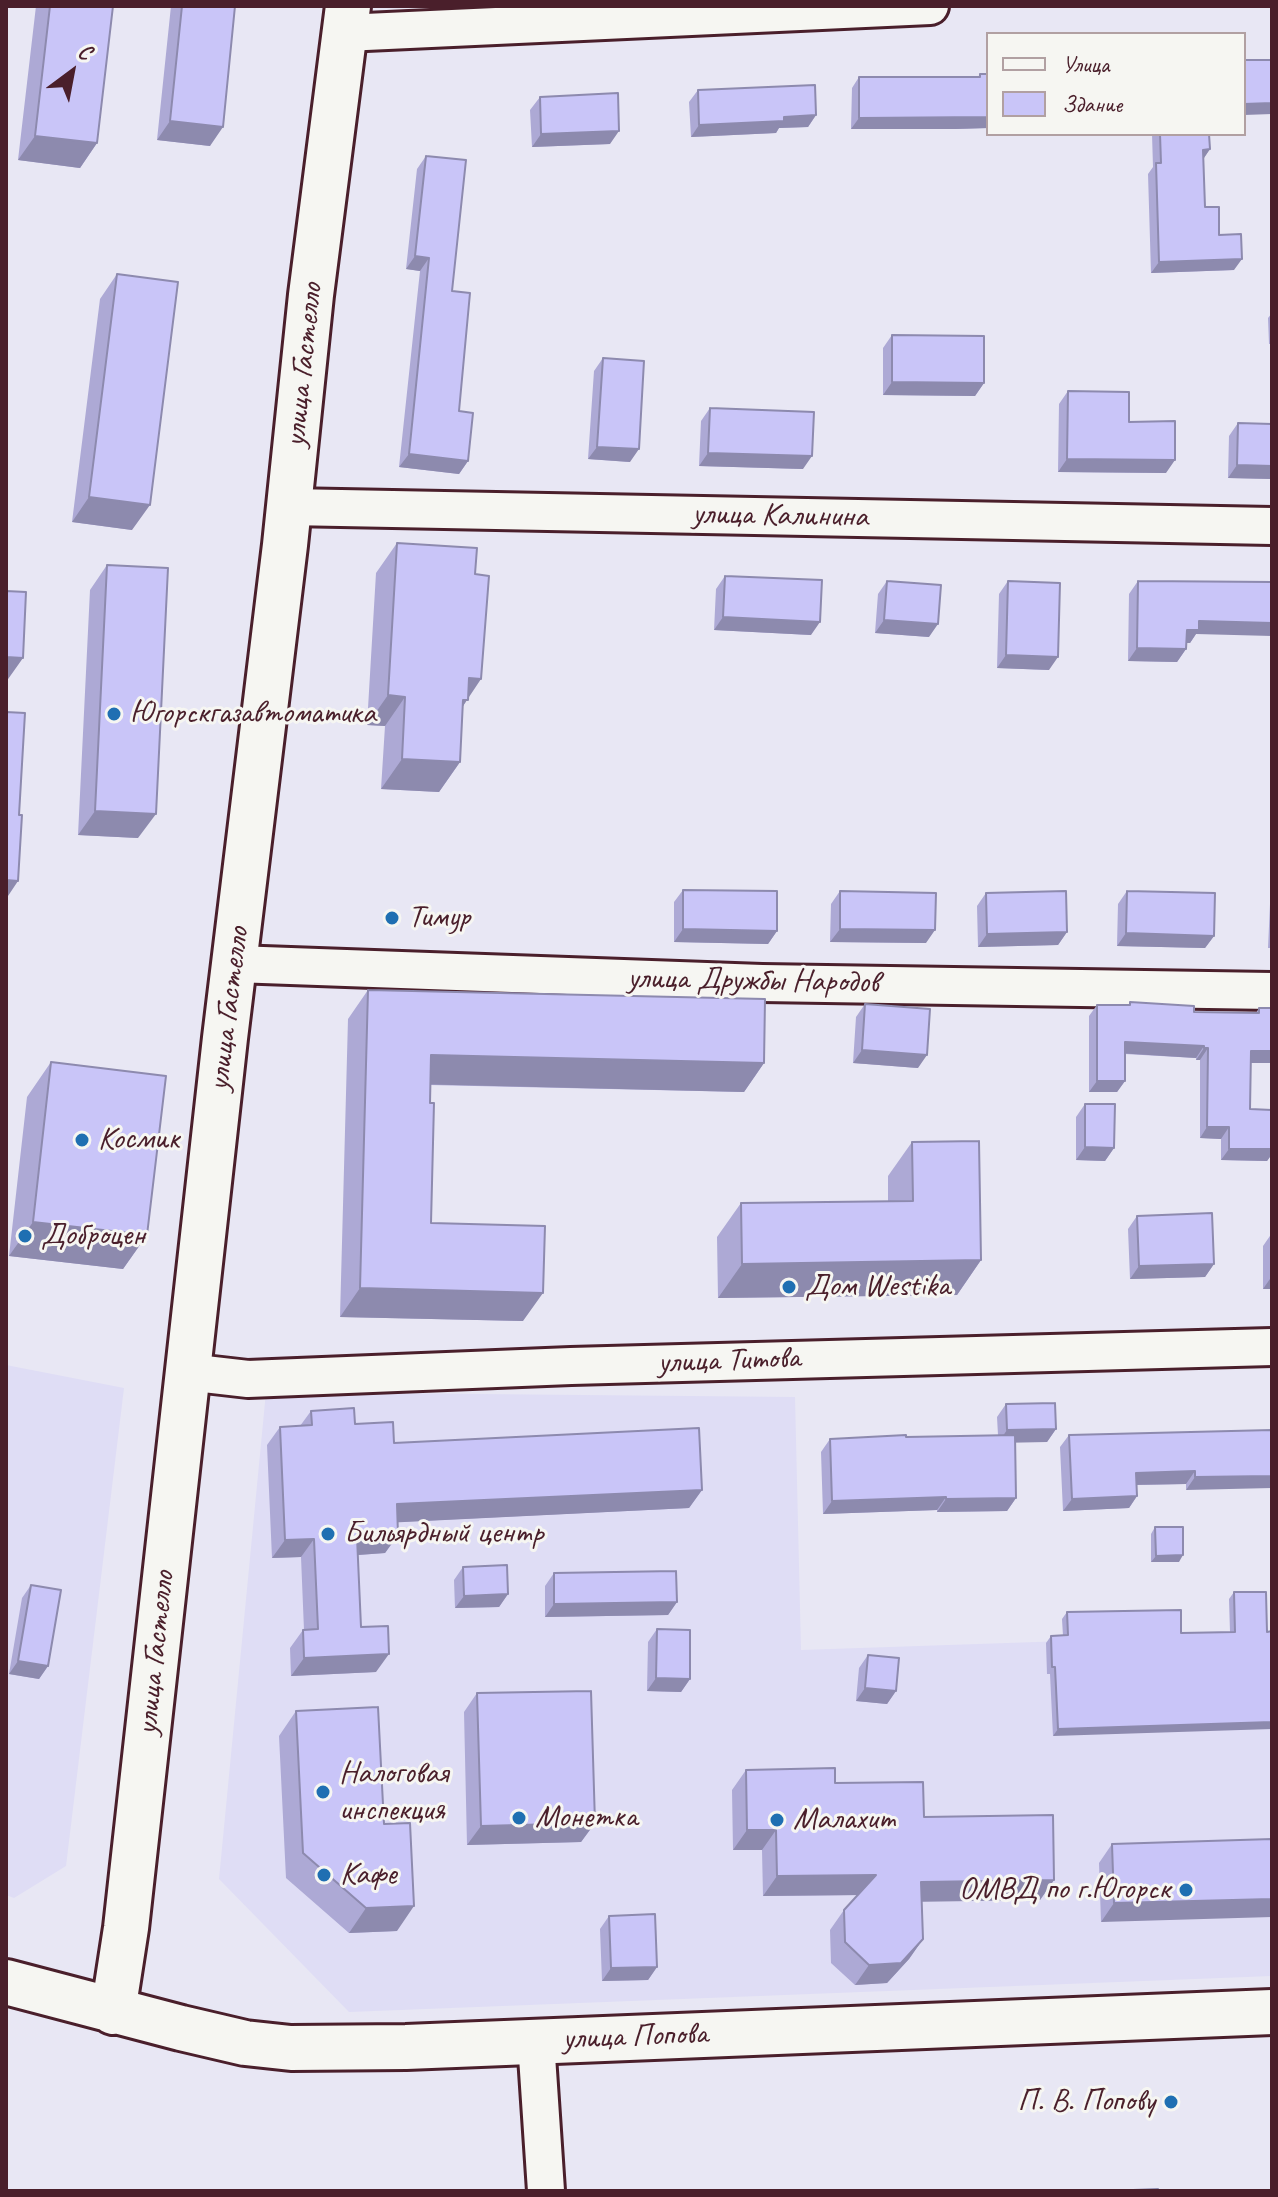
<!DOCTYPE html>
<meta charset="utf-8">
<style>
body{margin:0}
#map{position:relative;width:1278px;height:2197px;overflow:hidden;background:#e8e7f4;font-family:Caveat,sans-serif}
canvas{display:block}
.frame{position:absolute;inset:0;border:8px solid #4a1f2b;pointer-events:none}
.legend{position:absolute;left:986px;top:32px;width:260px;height:104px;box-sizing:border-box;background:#f6f6f2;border:2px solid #b1a0a2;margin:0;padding:10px 14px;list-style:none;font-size:24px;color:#4a1f2b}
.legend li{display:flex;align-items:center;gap:16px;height:40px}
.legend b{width:40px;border:2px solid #b1a0a2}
.north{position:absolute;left:32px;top:32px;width:80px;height:80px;-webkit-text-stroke:6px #f6f6f2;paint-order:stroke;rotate:32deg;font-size:22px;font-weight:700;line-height:32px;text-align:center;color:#4a1f2b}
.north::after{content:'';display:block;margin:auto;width:28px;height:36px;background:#4a1f2b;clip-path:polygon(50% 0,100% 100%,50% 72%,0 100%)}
</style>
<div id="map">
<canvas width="1278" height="2197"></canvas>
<div class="frame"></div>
<ul class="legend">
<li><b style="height:10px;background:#f6f6f2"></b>Улица</li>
<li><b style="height:22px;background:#c9c5f8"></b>Здание</li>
</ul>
<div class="north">С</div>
</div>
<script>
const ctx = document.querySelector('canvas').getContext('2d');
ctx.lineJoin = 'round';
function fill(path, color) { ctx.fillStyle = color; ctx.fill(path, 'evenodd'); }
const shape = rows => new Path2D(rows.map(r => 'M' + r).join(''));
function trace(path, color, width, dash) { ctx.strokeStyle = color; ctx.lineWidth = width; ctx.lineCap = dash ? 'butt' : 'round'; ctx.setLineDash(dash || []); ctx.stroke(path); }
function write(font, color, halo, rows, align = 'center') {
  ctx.font = font + ' Caveat,sans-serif'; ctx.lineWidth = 6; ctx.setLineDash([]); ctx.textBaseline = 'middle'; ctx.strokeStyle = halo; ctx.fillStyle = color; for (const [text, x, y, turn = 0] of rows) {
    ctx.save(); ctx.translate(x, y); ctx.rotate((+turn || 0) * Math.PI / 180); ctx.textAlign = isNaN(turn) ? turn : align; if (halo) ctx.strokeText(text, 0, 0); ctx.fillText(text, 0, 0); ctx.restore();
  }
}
fill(shape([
 [6,1365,124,1388,66,1866,14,1898,6,1895],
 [266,1392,795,1397,801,1650,1272,1634,1272,1976,349,2012,219,1879]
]), '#dfddf5');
const street = shape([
 [344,33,930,6],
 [289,507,1272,526],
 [235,964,762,983,1272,991],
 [187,1372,248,1379,571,1366,1272,1347],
 [536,2041,546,2191]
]);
const secondary = shape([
 [6,1982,181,2028,245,2043,291,2048,406,2047,1272,2012],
 [113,2012,126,1928,225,1038,285,545,311,295,348,6]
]);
trace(street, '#4a1f2b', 42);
trace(secondary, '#4a1f2b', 50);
trace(street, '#f6f6f2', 36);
trace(secondary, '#f6f6f2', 44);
fill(shape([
 [36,6,113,6,97,143,80,168,18,160],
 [171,6,235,6,210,146,157,140],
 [980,74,988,74,988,128,955,129,851,129,852,88,859,77,978,77],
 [698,90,816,115,808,127,779,128,776,133,691,137,689,102],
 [540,97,610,144,532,147,530,110],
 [1152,134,1209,134,1210,149,1203,159,1205,207,1219,235,1234,270,1151,273,1148,174,1153,167],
 [426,156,452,291,459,411,468,461,459,474,399,467,420,271,406,269,417,169],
 [117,274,132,530,72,522,100,299],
 [1272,313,1272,344,1269,344,1268,318],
 [892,335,984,383,975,396,883,395,883,348],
 [603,358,630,462,588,459,594,371],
 [1068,391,1166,473,1058,472,1059,404],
 [710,408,803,469,699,466,701,421],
 [1238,423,1272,424,1272,479,1228,478,1229,436],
 [397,543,468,698,462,708,460,762,439,792,381,789,385,726,367,725,376,573],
 [107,565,138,838,78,835,90,590],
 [725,576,811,635,714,630,716,589],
 [887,581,929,637,875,633,878,594],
 [1008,581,1049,670,997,668,999,594],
 [1138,581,1196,634,1190,643,1187,643,1186,649,1177,662,1128,661,1129,594],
 [683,890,777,931,768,944,674,942,674,902],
 [840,891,926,943,830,942,831,904],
 [1127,891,1214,936,1205,948,1117,946,1118,904],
 [986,893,1067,932,1058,945,978,947,977,906],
 [1272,901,1272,948,1268,948,1270,904],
 [368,990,764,1063,744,1092,430,1085,431,1223,523,1321,340,1317,348,1019],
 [1130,1002,1194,1012,1256,1013,1259,1008,1272,1008,1251,1063,1250,1109,1272,1110,1272,1154,1267,1161,1221,1160,1221,1139,1200,1138,1200,1060,1196,1060,1196,1058,1125,1054,1125,1081,1117,1092,1089,1092,1089,1016,1097,1005,1129,1005],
 [865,1004,918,1068,853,1063,856,1017],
 [51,1062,147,1235,123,1269,9,1256,27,1097],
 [1085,1104,1114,1148,1105,1161,1076,1160,1076,1117],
 [912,1142,981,1260,957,1295,718,1298,717,1237,741,1203,888,1201,888,1176],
 [1137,1216,1214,1264,1205,1277,1130,1279,1128,1229],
 [1272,1233,1272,1289,1263,1289,1263,1246],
 [1006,1404,1056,1429,1047,1442,1015,1442,1016,1498,1007,1511,937,1512,937,1510,823,1514,821,1452,830,1439,998,1435,997,1417],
 [311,1411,355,1424,394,1443,702,1490,689,1508,398,1522,398,1535,385,1553,358,1555,361,1627,376,1672,291,1676,290,1648,303,1630,304,1630,301,1557,272,1558,267,1445,280,1427,300,1426],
 [1272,1430,1186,1490,1186,1484,1137,1485,1137,1496,1129,1508,1063,1511,1060,1447,1069,1435],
 [1155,1527,1179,1562,1151,1562,1151,1534],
 [463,1567,508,1594,499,1607,455,1608,454,1580],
 [554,1573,677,1602,668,1615,545,1617,545,1586],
 [31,1585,48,1666,39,1679,9,1674,22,1598],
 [1234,1592,1267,1632,1053,1736,1050,1674,1047,1674,1046,1643,1051,1636,1063,1636,1062,1619,1067,1612,1181,1633,1230,1632,1229,1599],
 [657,1629,690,1679,681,1692,647,1691,648,1642],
 [868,1655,896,1691,887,1704,856,1701,859,1668],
 [477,1693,595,1823,581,1842,467,1845,464,1712],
 [296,1711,384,1824,397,1931,349,1933,286,1878,279,1736],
 [746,1770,835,1783,924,1817,1054,1880,1040,1900,922,1901,923,1939,909,1959,887,1983,855,1985,831,1963,830,1930,844,1910,858,1895,763,1896,762,1850,733,1850,732,1790],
 [1272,1839,1101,1922,1099,1863,1112,1844],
 [609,1916,657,1967,648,1980,602,1981,600,1929]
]), '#ada9d5');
fill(shape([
 [1272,103,1272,114,1244,115,1244,104],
 [816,115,808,127,779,128,776,133,691,137,699,125,784,117],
 [988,117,988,128,955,129,851,129,859,118],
 [170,121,223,127,210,146,157,140],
 [619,131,610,144,532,147,541,134],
 [35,136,97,143,80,168,18,160],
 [1210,149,1202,161,1203,150],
 [415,256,429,258,420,271,406,269],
 [1242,259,1234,270,1151,273,1159,262],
 [892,382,984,383,975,396,883,395],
 [597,447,639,449,630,462,588,459],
 [708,453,812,456,803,469,699,466],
 [409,454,468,461,459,474,399,467],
 [1067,459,1175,460,1166,473,1058,472],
 [1237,465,1272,466,1272,479,1228,478],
 [89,497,150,505,132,530,72,522],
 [723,617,820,622,811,635,714,630],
 [884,620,938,624,929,637,875,633],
 [1199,621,1272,623,1272,636,1196,634,1190,643,1178,643,1187,630],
 [1137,648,1186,649,1177,662,1128,661],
 [1006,655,1058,657,1049,670,997,668],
 [6,657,23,658,6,682],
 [469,678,481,679,447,730],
 [388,695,405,697,385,726,367,725],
 [402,759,460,762,439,792,381,789],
 [95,811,156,814,138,838,78,835],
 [6,880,18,881,6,899],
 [683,929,777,931,768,944,674,942],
 [840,929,935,930,926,943,830,942],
 [1067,932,1058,945,978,947,987,934],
 [1126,933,1214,936,1205,948,1117,946],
 [1125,1042,1204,1046,1196,1058,1117,1053],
 [1204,1048,1208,1048,1200,1060,1196,1060],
 [862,1050,927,1055,918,1068,853,1063],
 [1251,1051,1272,1051,1272,1063,1243,1063],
 [431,1055,764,1063,744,1092,411,1084],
 [1097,1081,1125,1081,1117,1092,1089,1092],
 [1207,1127,1229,1127,1221,1139,1200,1138],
 [1085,1147,1114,1148,1105,1161,1076,1160],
 [1229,1149,1272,1149,1272,1154,1267,1161,1221,1160],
 [33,1222,147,1235,123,1269,9,1256],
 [981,1260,957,1295,718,1298,742,1264],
 [1214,1264,1205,1277,1130,1279,1139,1266],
 [1272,1276,1272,1289,1263,1289],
 [360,1288,543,1293,523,1321,340,1317],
 [1056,1429,1047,1442,998,1443,1007,1430],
 [1195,1471,1186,1484,1128,1485,1136,1473],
 [1272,1476,1272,1488,1186,1490,1195,1477],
 [702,1490,689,1508,384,1523,397,1504],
 [1137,1496,1129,1508,1063,1511,1072,1499],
 [946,1497,937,1510,823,1514,832,1501],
 [1016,1498,1007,1511,937,1512,946,1499],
 [398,1535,385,1553,344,1556,357,1537],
 [314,1539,301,1557,272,1558,285,1540],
 [1183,1555,1179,1562,1151,1562,1156,1556],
 [508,1594,499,1607,455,1608,464,1596],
 [677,1602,668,1615,545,1617,554,1604],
 [389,1654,376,1672,291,1676,304,1658],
 [18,1661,48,1666,39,1679,9,1674],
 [656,1678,690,1679,681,1692,647,1691],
 [865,1688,896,1691,887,1704,856,1701],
 [1272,1722,1272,1729,1053,1736,1058,1729],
 [595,1823,581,1842,467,1845,481,1826],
 [747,1830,776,1830,762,1850,733,1850],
 [876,1875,862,1895,763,1896,777,1876],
 [1054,1880,1040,1900,907,1902,921,1882],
 [1272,1899,1272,1917,1101,1922,1114,1903],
 [414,1906,397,1931,349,1933,366,1908],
 [923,1939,909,1959,887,1983,855,1985,869,1965],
 [657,1967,648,1980,602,1981,611,1968]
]), '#8d8aae');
const building = shape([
 [50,6,113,6,97,143,35,136,50,6],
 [182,6,235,6,223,127,170,121,182,6],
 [1244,60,1272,60,1272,103,1244,104,1244,60],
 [980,74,988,74,988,117,859,118,859,77,980,77,980,74],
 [815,85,816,115,784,117,784,121,699,125,698,90,815,85],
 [618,93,619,131,541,134,540,97,618,93],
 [1160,134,1209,134,1210,149,1203,150,1205,207,1219,207,1219,235,1241,234,1242,259,1159,262,1156,163,1161,163,1160,134],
 [426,156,466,160,452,291,470,293,459,411,473,413,468,461,409,454,429,258,415,256,426,156],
 [117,274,178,282,150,505,89,497,117,274],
 [892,335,984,336,984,383,892,382,892,335],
 [603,358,644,361,639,449,597,447,603,358],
 [1068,391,1129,392,1129,422,1175,421,1175,460,1067,459,1068,391],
 [710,408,814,412,812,456,708,453,710,408],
 [1238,423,1272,424,1272,466,1237,465,1238,423],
 [397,543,477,548,475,574,489,576,481,679,469,678,468,700,463,700,460,762,402,759,405,697,388,695,397,543],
 [107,565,168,568,156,814,95,811,107,565],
 [725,576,822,580,820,622,723,617,725,576],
 [887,581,941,585,938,624,884,620,887,581],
 [1008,581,1060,583,1058,657,1006,655,1008,581],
 [1138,581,1272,582,1272,623,1199,621,1199,630,1187,630,1186,649,1137,648,1138,581],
 [6,591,26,592,23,658,6,657,6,591],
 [6,712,25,713,19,815,22,815,18,881,6,880,6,712],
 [683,890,777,891,777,931,683,929,683,890],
 [840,891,936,893,935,930,840,929,840,891],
 [1066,891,1067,932,987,934,986,893,1066,891],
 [1127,891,1215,893,1214,936,1126,933,1127,891],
 [368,990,765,999,764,1063,431,1055,430,1103,434,1103,431,1223,545,1226,543,1293,360,1288,368,990],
 [1130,1002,1194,1006,1194,1012,1259,1013,1259,1008,1272,1008,1272,1051,1251,1051,1250,1109,1272,1110,1272,1149,1229,1149,1229,1127,1207,1127,1208,1048,1204,1048,1204,1046,1125,1042,1125,1081,1097,1081,1097,1005,1130,1005,1130,1002],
 [865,1004,930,1009,927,1055,862,1050,865,1004],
 [51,1062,166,1076,147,1235,33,1222,51,1062],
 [1085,1104,1115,1104,1114,1148,1085,1147,1085,1104],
 [979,1141,981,1260,742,1264,741,1203,913,1201,912,1142,979,1141],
 [1212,1213,1214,1264,1139,1266,1137,1216,1212,1213],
 [1055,1403,1056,1429,1007,1430,1006,1404,1055,1403],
 [354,1408,355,1424,393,1422,394,1443,699,1428,702,1490,397,1504,398,1535,357,1537,361,1627,388,1626,389,1654,304,1658,303,1630,318,1629,314,1539,285,1540,280,1427,312,1425,311,1411,354,1408],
 [1272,1430,1272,1476,1195,1477,1195,1471,1136,1473,1137,1496,1072,1499,1069,1435,1272,1430],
 [906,1435,906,1437,1015,1435,1016,1498,946,1499,946,1497,832,1501,830,1439,906,1435],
 [1155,1527,1183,1527,1183,1555,1156,1556,1155,1527],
 [507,1565,508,1594,464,1596,463,1567,507,1565],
 [676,1571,677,1602,554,1604,554,1573,676,1571],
 [31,1585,61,1590,48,1666,18,1661,31,1585],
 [1234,1592,1266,1592,1267,1632,1272,1631,1272,1722,1058,1729,1055,1667,1052,1667,1051,1636,1068,1635,1067,1612,1181,1610,1181,1633,1235,1632,1234,1592],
 [657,1629,690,1630,690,1679,656,1678,657,1629],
 [868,1655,899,1658,896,1691,865,1688,868,1655],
 [591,1691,595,1823,481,1826,477,1693,591,1691],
 [378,1707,384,1824,410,1823,414,1906,366,1908,303,1853,296,1711,378,1707],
 [835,1768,835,1783,923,1782,924,1817,1053,1815,1054,1880,921,1882,923,1939,901,1963,869,1965,845,1942,844,1910,876,1875,777,1876,776,1830,747,1830,746,1770,835,1768],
 [1272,1839,1272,1899,1114,1903,1112,1844,1272,1839],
 [655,1914,657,1967,611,1968,609,1916,655,1914],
 [1158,2189,1158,2191,1108,2191,1158,2189]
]);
fill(building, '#c9c5f8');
trace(building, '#8d8aae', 2);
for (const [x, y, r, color] of [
 [114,714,8,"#1f6fb2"],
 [392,918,8,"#1f6fb2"],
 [82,1140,8,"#1f6fb2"],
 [25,1236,8,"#1f6fb2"],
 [789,1287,8,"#1f6fb2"],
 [328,1534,8,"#1f6fb2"],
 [323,1792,8,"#1f6fb2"],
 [519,1818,8,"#1f6fb2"],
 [777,1820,8,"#1f6fb2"],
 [324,1875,8,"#1f6fb2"],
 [1186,1890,8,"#1f6fb2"],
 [1171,2102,8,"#1f6fb2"]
]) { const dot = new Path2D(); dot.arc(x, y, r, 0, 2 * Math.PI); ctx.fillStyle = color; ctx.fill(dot); trace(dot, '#f6f6f2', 3); }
write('32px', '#4a1f2b', '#f6f6f2', [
 ["улица Гастелло",304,365,-84],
 ["улица Калинина",780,516,1],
 ["улица Дружбы Народов",753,981,1],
 ["улица Гастелло",229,1009,-83],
 ["улица Титова",729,1361,-2],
 ["улица Гастелло",156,1653,-84],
 ["улица Попова",635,2037,-2]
]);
write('32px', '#4a1f2b', '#f6f6f2', [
 ["Югорскгазавтоматика",130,714],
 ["Тимур",408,918],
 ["Космик",98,1140],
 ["Доброцен",41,1236],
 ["Дом Westika",805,1287],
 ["Бильярдный центр",344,1534],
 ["Налоговая",339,1774],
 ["инспекция",339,1811],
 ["Монетка",535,1818],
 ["Малахит",793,1820],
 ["Кафе",340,1875],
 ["ОМВД по г.Югорск",1170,1890,"right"],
 ["П. В. Попову",1155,2102,"right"]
], 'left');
</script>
